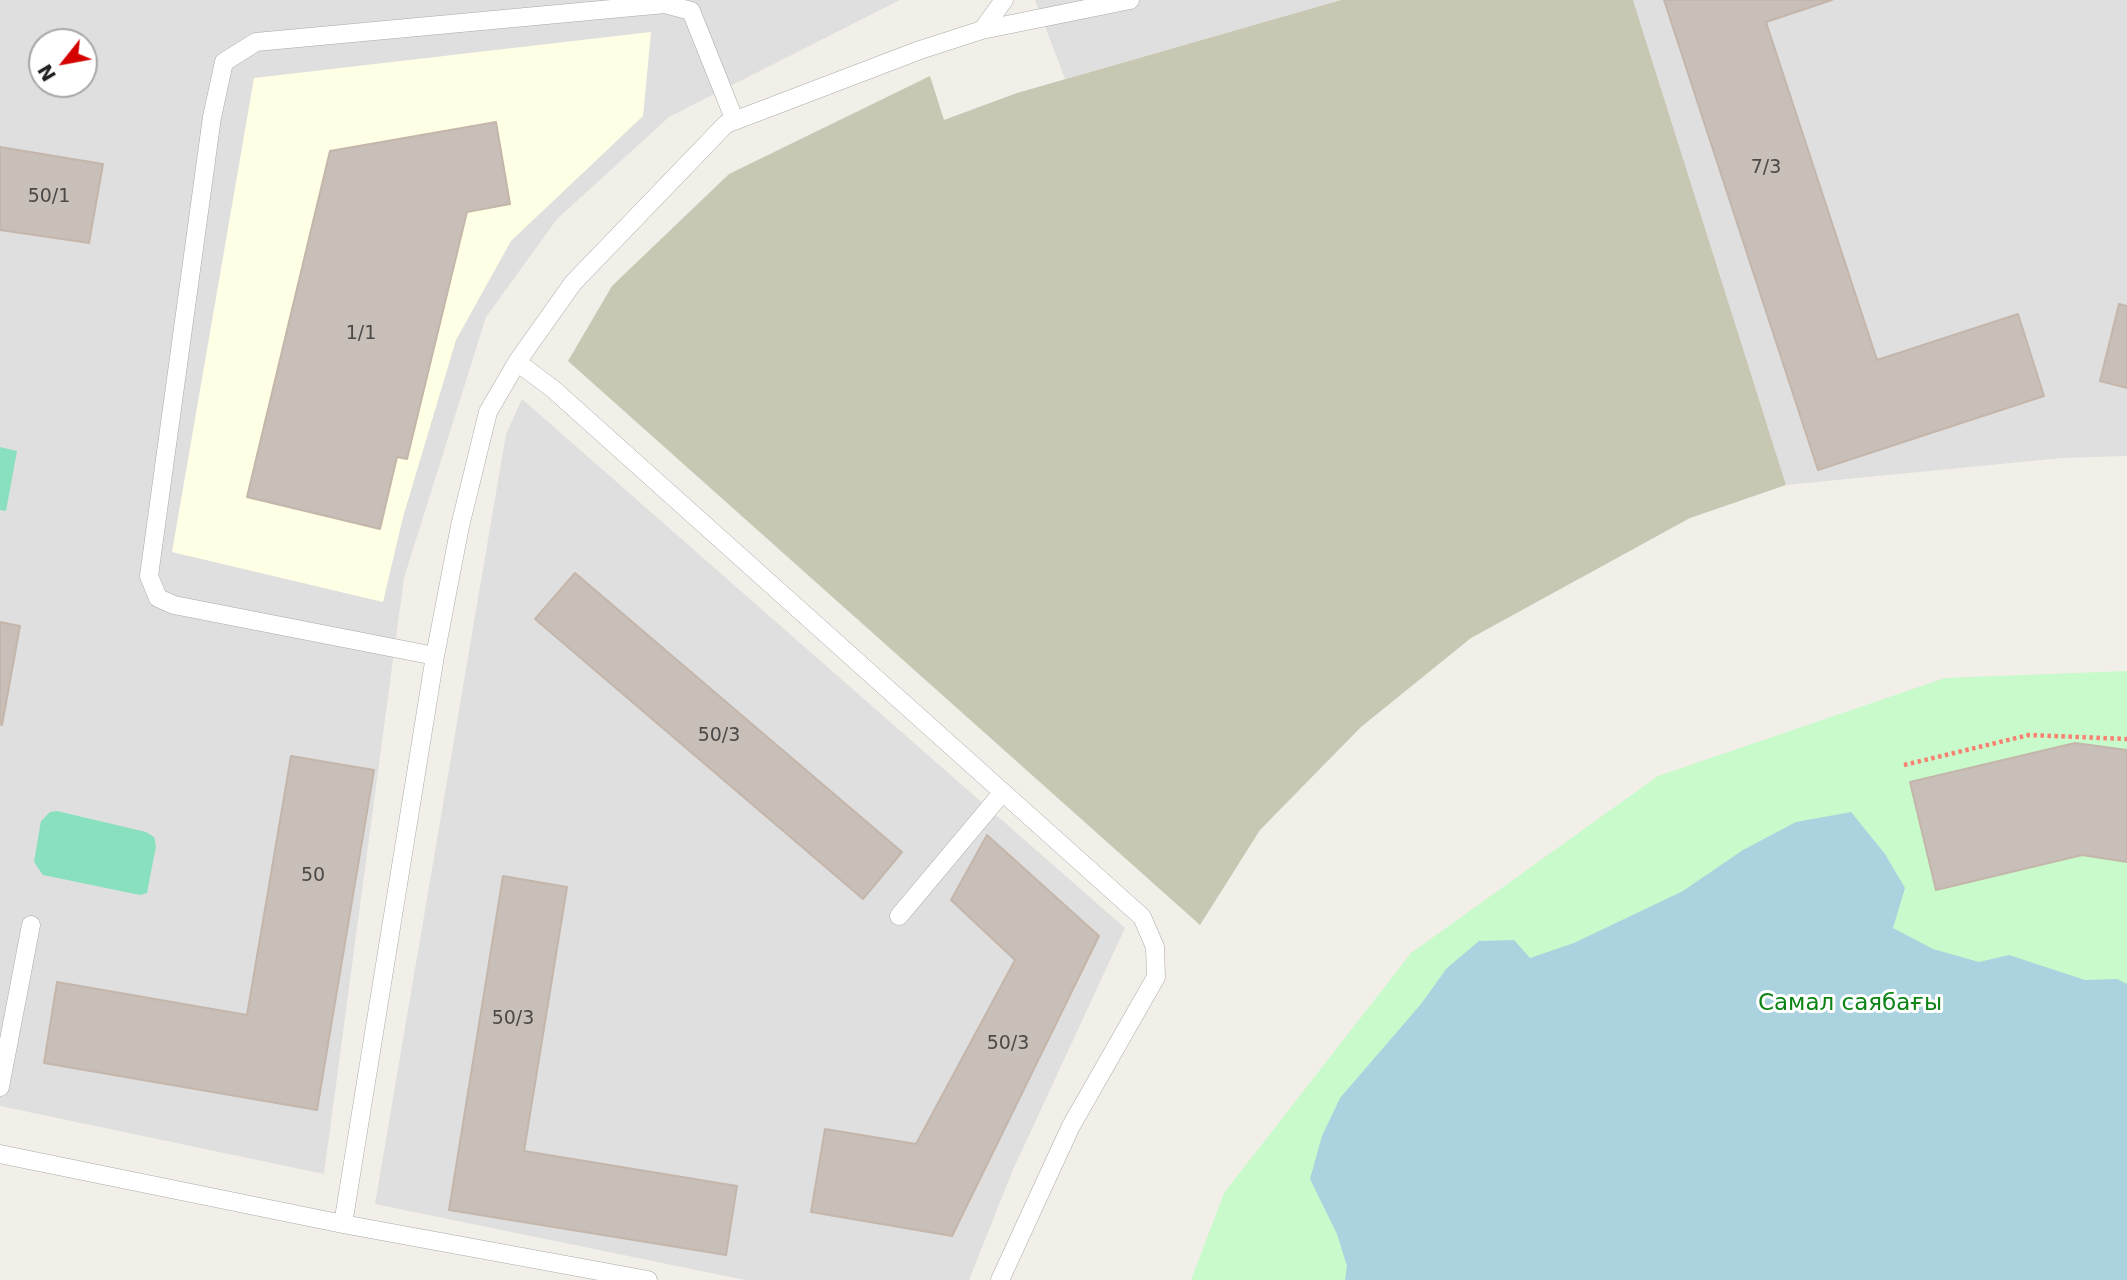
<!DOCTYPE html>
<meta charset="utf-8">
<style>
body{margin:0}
#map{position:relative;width:2127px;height:1280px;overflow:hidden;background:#f2efe9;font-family:"DejaVu Sans",sans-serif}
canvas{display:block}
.north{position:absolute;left:28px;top:28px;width:70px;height:70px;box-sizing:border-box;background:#fff;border:2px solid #a7a7a7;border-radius:50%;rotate:239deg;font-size:19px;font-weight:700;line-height:28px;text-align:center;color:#222}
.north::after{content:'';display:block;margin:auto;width:24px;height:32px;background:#d40000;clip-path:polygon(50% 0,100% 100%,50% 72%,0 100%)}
</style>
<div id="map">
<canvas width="2127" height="1280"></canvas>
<div class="north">N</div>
</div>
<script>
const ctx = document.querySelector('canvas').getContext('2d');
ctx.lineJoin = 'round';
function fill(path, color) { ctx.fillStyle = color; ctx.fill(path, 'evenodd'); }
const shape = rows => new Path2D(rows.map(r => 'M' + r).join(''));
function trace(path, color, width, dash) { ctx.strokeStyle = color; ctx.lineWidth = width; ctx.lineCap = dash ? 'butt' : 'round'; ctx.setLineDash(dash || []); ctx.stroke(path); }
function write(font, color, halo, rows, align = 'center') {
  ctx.font = font + ' "DejaVu Sans",sans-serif'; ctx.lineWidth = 6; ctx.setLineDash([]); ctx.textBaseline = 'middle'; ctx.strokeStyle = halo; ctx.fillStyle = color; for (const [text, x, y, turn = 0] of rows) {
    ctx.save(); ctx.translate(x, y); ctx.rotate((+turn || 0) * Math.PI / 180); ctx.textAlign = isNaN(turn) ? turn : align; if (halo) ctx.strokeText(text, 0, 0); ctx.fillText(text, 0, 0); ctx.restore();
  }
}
fill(shape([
 [0,0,900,0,669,117,557,219,486,317,404,578,324,1174,0,1106],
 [42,42,84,42,84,84,42,84],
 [1035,0,1341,0,1065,79],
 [1633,0,2127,0,2127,456,2062,458,1786,485],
 [522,399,1125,928,1012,1172,969,1280,745,1280,375,1204,506,434]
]), '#e0dfdf');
fill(shape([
 [651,32,643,116,511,241,456,340,403,517,383,602,172,552,254,78]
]), '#ffffe5');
fill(shape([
 [1341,0,1633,0,1786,485,1690,518,1471,638,1361,727,1260,830,1200,925,568,361,612,286,729,174,930,76,944,120,1017,93]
]), '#c7c7b4');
fill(shape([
 [2127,671,2127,1280,1191,1280,1224,1193,1411,953,1658,776,1945,678]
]), '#c8facc');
fill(shape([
 [0,447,17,451,6,511,0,510],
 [57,811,146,832,154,837,156,846,147,893,140,895,43,875,34,862,41,821,50,812]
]), '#88e0be');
fill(shape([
 [1851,812,1885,854,1905,888,1893,928,1933,949,1979,962,2009,955,2085,980,2117,979,2127,984,2127,1280,1345,1280,1347,1266,1337,1234,1310,1179,1322,1136,1340,1098,1421,1004,1447,968,1479,941,1514,940,1530,958,1574,943,1683,891,1743,850,1796,822]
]), '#aad3df');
const building = shape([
 [1664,0,1832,0,1766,22,1877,360,2018,314,2044,396,1818,470,1664,0],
 [496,122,510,204,467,212,407,459,397,457,380,529,247,497,330,151,496,122],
 [0,147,103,164,89,243,0,230,0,147],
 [2119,304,2127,306,2127,388,2100,381,2119,304],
 [575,573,902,852,863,899,535,619,575,573],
 [0,622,20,626,2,725,0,724,0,622],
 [2075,743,2127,750,2127,862,2082,855,1936,890,1910,782,2075,743],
 [291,756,374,770,317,1110,44,1063,57,982,247,1015,291,756],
 [987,835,1099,936,952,1236,811,1212,825,1129,916,1144,1015,960,951,900,987,835],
 [503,876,567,887,524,1151,737,1186,726,1255,449,1210,503,876]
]);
fill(building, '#c7bfb8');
trace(building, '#c4b6ab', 2);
const lane = shape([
 [982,30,1130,0],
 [517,362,573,283,726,124,920,50,982,30,1004,0],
 [435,656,174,605,158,598,149,576,212,117,224,62,256,42,665,4,691,11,735,121],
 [899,916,1002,793],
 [0,1087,31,925],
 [0,1154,343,1224,648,1280],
 [343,1224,435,656,460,526,488,412,517,362,553,389,1142,917,1155,947,1156,977,1071,1126,1000,1280]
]);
trace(lane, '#a9a9a9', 19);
trace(shape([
 [1904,765,2029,735,2127,739]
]), '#fa8072', 4.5, [3.5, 3.5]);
trace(lane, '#fff', 18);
write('19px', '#4b4948', null, [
 ["7/3",1766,168],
 ["50/1",49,197],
 ["1/1",361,334],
 ["50/3",719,736],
 ["50",313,876],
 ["50/3",513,1019],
 ["50/3",1008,1044]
]);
write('23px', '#0c8416', '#fff', [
 ["Самал саябағы",1850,1004]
]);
</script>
